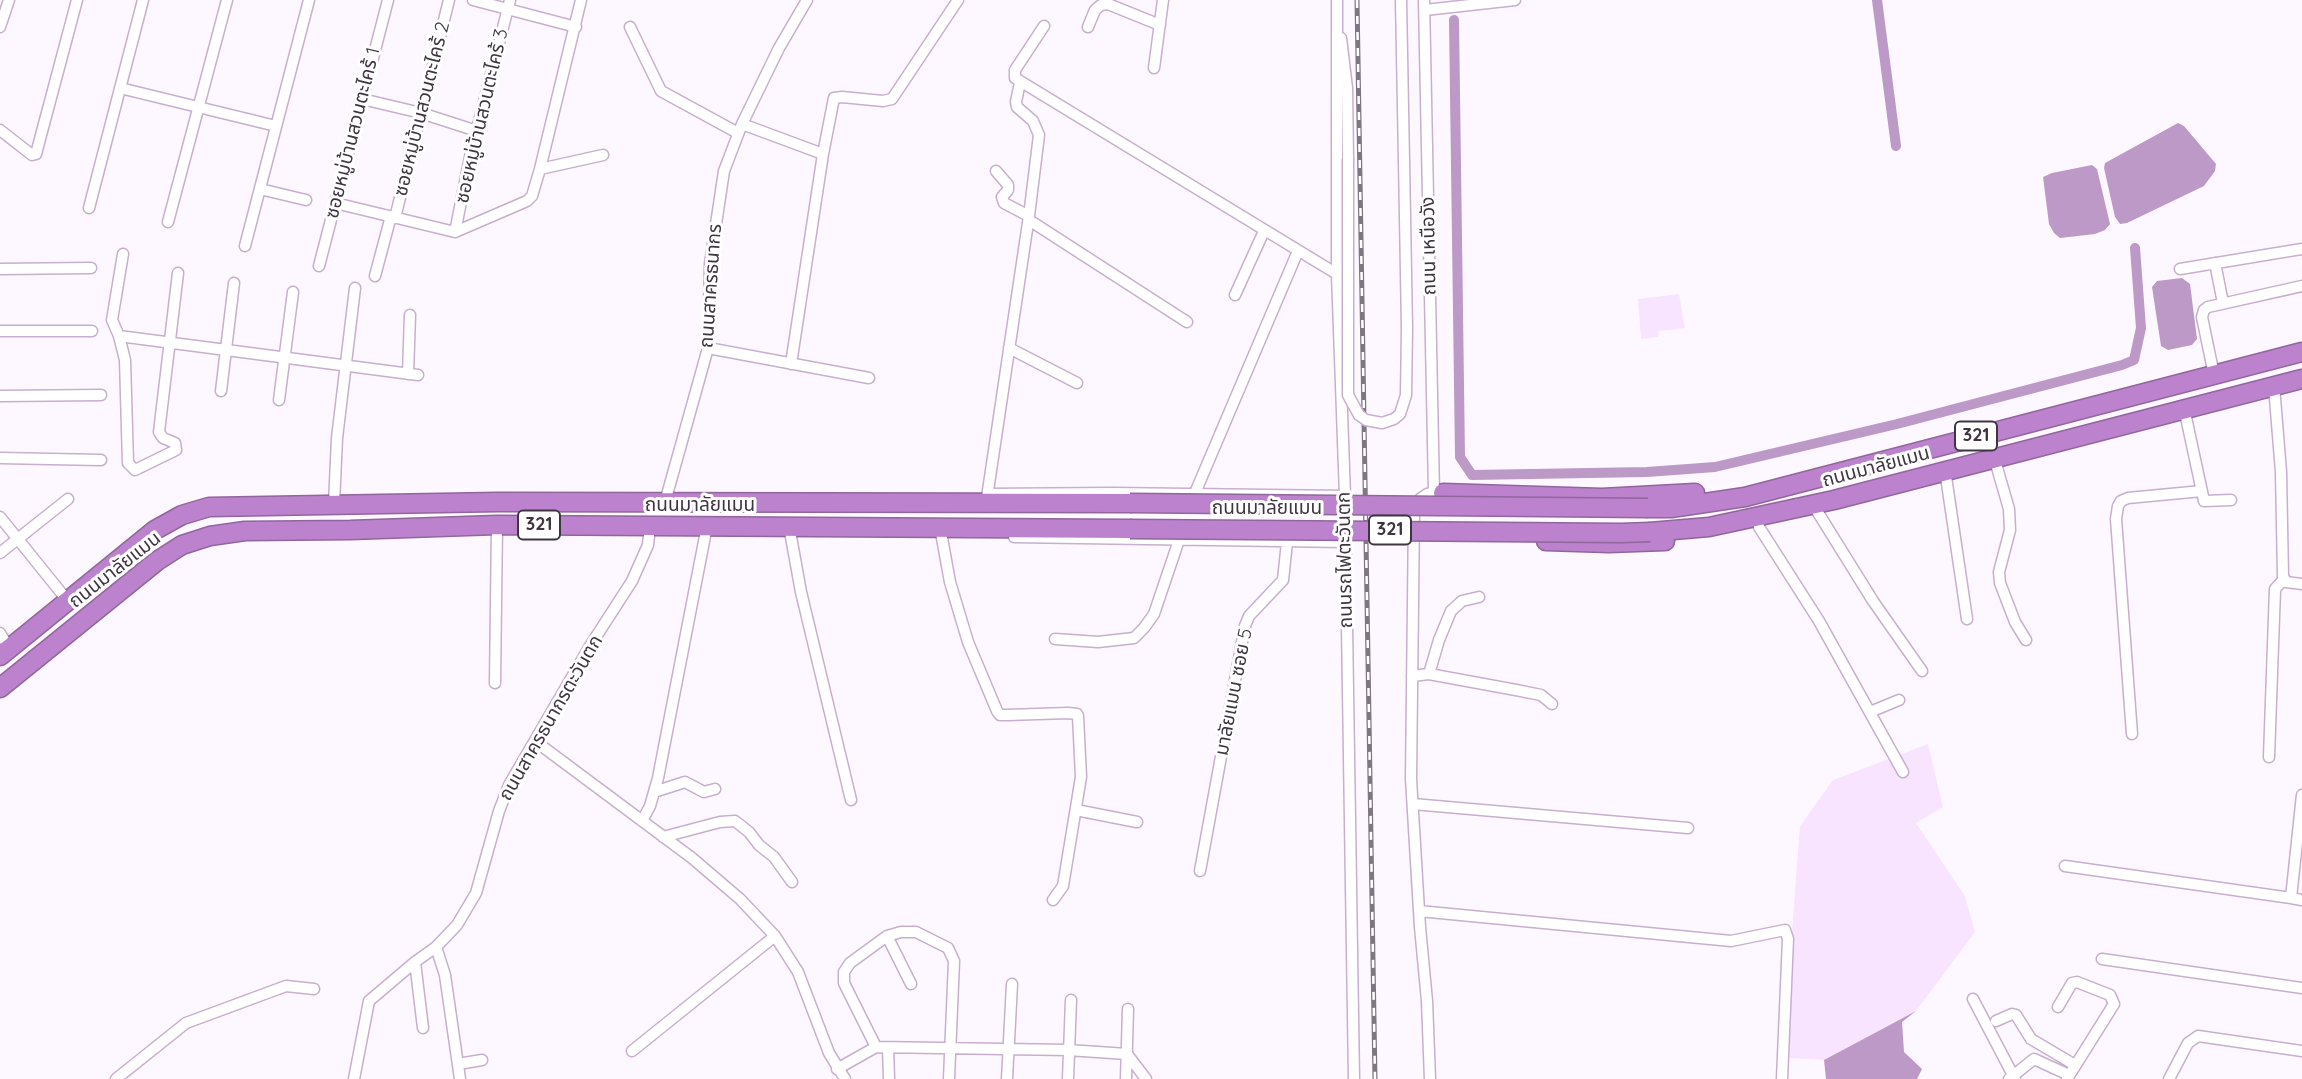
<!DOCTYPE html>
<meta charset="utf-8">
<style>
body{margin:0}
canvas{display:block;background:#fdf8ff}
</style>
<canvas width="2302" height="1079"></canvas>
<script>
const ctx = document.querySelector('canvas').getContext('2d');
ctx.lineJoin = 'round';
function fill(path, color) { ctx.fillStyle = color; ctx.fill(path, 'evenodd'); }
const shape = rows => new Path2D(rows.map(r => 'M' + r).join(''));
function trace(path, color, width, dash) { ctx.strokeStyle = color; ctx.lineWidth = width; ctx.lineCap = dash ? 'butt' : 'round'; ctx.setLineDash(dash || []); ctx.stroke(path); }
function write(font, color, halo, rows, align = 'center') {
  ctx.font = font + ' Quicksand,"Noto Sans Thai",sans-serif'; ctx.lineWidth = 6; ctx.setLineDash([]); ctx.textBaseline = 'middle'; ctx.strokeStyle = halo; ctx.fillStyle = color; for (const [text, x, y, turn = 0] of rows) {
    ctx.save(); ctx.translate(x, y); ctx.rotate((+turn || 0) * Math.PI / 180); ctx.textAlign = isNaN(turn) ? turn : align; if (halo) ctx.strokeText(text, 0, 0); ctx.fillText(text, 0, 0); ctx.restore();
  }
}
fill(shape([
 [1679,294,1685,328,1659,331,1658,337,1641,339,1638,299],
 [1928,744,1943,807,1916,823,1965,896,1975,932,1916,1011,1824,1060,1787,1058,1792,932,1800,826,1833,780]
]), '#f8e4fe');
fill(shape([
 [2178,123,2184,126,2216,164,2215,171,2204,186,2127,223,2120,224,2115,217,2104,168,2105,163],
 [2092,165,2097,169,2110,224,2105,230,2095,234,2060,238,2054,233,2049,224,2043,177,2052,173],
 [2182,278,2190,284,2197,339,2192,345,2168,350,2161,346,2152,287,2157,281],
 [1916,1011,1902,1022,1904,1052,1922,1069,1917,1079,1826,1079,1824,1060]
]), '#bd99c8');
trace(shape([
 [1877,0,1896,146],
 [1454,20,1460,457,1472,475,1647,472,1715,467,1897,424,2122,365,2134,360,2141,328,2135,248]
]), '#bd99c8', 10);
const street = shape([
 [473,0,576,27],
 [1337,0,1337,274,1345,496,1354,1079],
 [1401,0,1404,161],
 [1424,0,1434,492],
 [1425,10,1515,0],
 [1044,26,1015,70,1015,78,1337,274],
 [0,27,9,0],
 [630,27,661,91,738,133],
 [1088,27,1095,10,1101,5,1108,4,1160,25],
 [1341,38,1347,88,1348,159],
 [1154,68,1163,0],
 [120,88,276,126],
 [362,99,421,113,477,131],
 [742,124,823,154],
 [0,130,32,155,36,154,77,0],
 [540,169,603,155],
 [996,171,1008,185,1008,190,1002,197,1004,203,1029,216],
 [260,189,306,200],
 [335,203,455,232,527,201,532,196,540,169,581,0],
 [89,208,143,0],
 [395,218,449,0],
 [1029,220,1187,322],
 [168,222,227,0],
 [455,232,470,157,510,0],
 [245,246,309,0],
 [123,254,112,320,119,336,125,360,128,463,135,470,176,450,175,443,163,438,159,432,178,273],
 [2215,263,2223,303],
 [319,266,388,0],
 [0,269,91,268],
 [2180,269,2302,249],
 [375,276,391,216],
 [1235,295,1264,231],
 [0,331,92,331],
 [119,336,418,375],
 [708,348,869,378],
 [1009,348,1077,383],
 [791,364,823,154,834,98,842,97,883,101,892,99,958,0],
 [408,374,410,315],
 [2214,375,2202,317,2204,310,2208,307,2302,286],
 [2274,386,2281,472,2283,576,2286,582,2302,584],
 [221,391,234,283],
 [0,396,101,395],
 [279,400,293,292],
 [2184,408,2204,501,2231,500],
 [1994,457,2009,509,2010,530,1999,572,2000,583,2015,622,2026,640],
 [0,458,101,460],
 [1945,470,1967,619],
 [1195,493,1298,251],
 [988,494,1112,493,1345,496],
 [665,502,708,348,710,264,724,171,742,124,779,48,807,0],
 [334,504,337,438,355,288],
 [986,504,1029,216,1039,135,1033,121,1017,107,1016,102,1019,87],
 [1817,511,1873,601,1922,671],
 [0,517,67,600],
 [789,526,801,592,851,800],
 [940,527,950,582,968,642,997,711,1000,715,1007,715,1068,713,1077,714,1078,716,1081,777,1063,886,1053,900],
 [1759,527,1819,621,1903,772],
 [1014,537,1345,542],
 [0,553,68,499],
 [0,633,9,648],
 [1055,639,1098,642,1134,638,1144,628,1154,614,1179,540],
 [1429,674,1439,640,1451,611,1462,601,1479,597],
 [1412,676,1429,674,1516,690,1541,695,1552,704],
 [495,683,497,525],
 [1870,712,1899,700],
 [2132,734,2116,519,2118,506,2121,501,2128,498,2202,491],
 [535,741,692,858,740,899,775,936,798,972,829,1053,845,1079],
 [2269,757,2275,589,2284,579],
 [654,792,685,782,704,792,715,789],
 [1413,804,1688,828],
 [1076,810,1137,822],
 [642,821,650,806,658,778,707,526],
 [663,837,720,822,735,821,749,832,759,845,774,857,792,882],
 [2065,866,2291,898,2302,795],
 [1200,871,1245,626,1249,616,1283,580,1287,542],
 [2291,898,2302,900],
 [1419,911,1731,941,1785,930,1788,939,1782,1079],
 [887,936,911,984],
 [436,947,445,975,460,1079],
 [2102,959,2302,988],
 [415,962,423,1028],
 [1973,999,2015,1079],
 [2058,1007,2072,983,2077,982,2110,995,2114,1004,2067,1079],
 [1996,1021,2012,1014,2016,1015,2031,1039,2075,1065],
 [876,1047,844,983,844,972,850,963,887,936,901,932,916,932,948,948,954,961,949,1079],
 [888,1048,889,1079],
 [632,1051,775,936],
 [458,1064,482,1060],
 [837,1069,876,1047,1068,1050,1127,1054,1146,1079],
 [116,1079,186,1023,286,986,314,989],
 [354,1079,369,1001,415,962,436,947,457,925,476,893,499,811,509,785,590,646,632,581,648,545,650,526],
 [1007,1079,1012,984],
 [1068,1079,1071,1000],
 [1126,1079,1128,1009],
 [1430,1079,1427,1001,1420,927,1411,779,1414,514,1420,499,1427,494,1434,492,1445,494],
 [2009,1079,2034,1059,2069,1075],
 [2169,1079,2188,1043,2198,1036,2302,1051]
]);
const highway = shape([
 [1443,493,1602,498,1695,493],
 [1648,508,1671,508,1745,497,2302,352],
 [1650,532,1709,527,1834,500,2302,379],
 [1546,541,1609,543,1665,541],
 [0,656,155,530,182,515,209,507,498,502,1130,503],
 [0,688,157,561,182,545,210,536,245,531,350,530,497,525,1130,529]
]);
trace(street, '#c7afce', 13);
trace(highway, '#90679c', 21);
trace(street, '#fff', 10);
trace(highway, '#bc82cd', 18);
const rail = shape([
 [1357,0,1375,1079]
]);
trace(rail, '#7e7681', 5);
trace(rail, '#fff', 2.5, [8]);
const streetBridge = shape([
 [1348,159,1348,395,1359,415,1366,420,1382,423,1394,419,1400,414,1406,395,1407,329,1404,161]
]);
const highwayBridge = shape([
 [1130,503,1648,508],
 [1130,529,1621,533,1650,532]
]);
trace(streetBridge, '#c7afce', 13, []);
trace(highwayBridge, '#90679c', 21, []);
trace(streetBridge, '#fff', 10);
trace(highwayBridge, '#bc82cd', 18);
for (const [x, y, w] of [
 [1976,436,42],
 [539,525,42],
 [1390,530,42]
]) { const box = new Path2D(); box.roundRect(x - w / 2, y - 14.5, w, 29, 5); ctx.fillStyle = '#fff'; ctx.fill(box); trace(box, '#3f3542', 2); }
write('bold 18px', '#3f3542', null, [
 ["321",1976,436],
 ["321",539,525],
 ["321",1390,530]
]);
write('19px', '#3f3542', '#fff', [
 ["ซอยหมู่บ้านสวนตะไคร้ 2",422,109,-76],
 ["ซอยหมู่บ้านสวนตะไคร้ 3",482,116,-77],
 ["ซอยหมู่บ้านสวนตะไคร้ 1",353,133,-76],
 ["ถนน เหนือวัง",1429,246,-91],
 ["ถนนสาครธนากร",711,286,-86],
 ["ถนนมาลัยแมน",1876,467,-15],
 ["ถนนมาลัยแมน",700,505],
 ["ถนนมาลัยแมน",1267,508],
 ["ถนนรถไฟตะวันตก",1345,560,-91],
 ["ถนนมาลัยแมน",115,570,-38],
 ["มาลัยแมน ซอย 5",1234,692,-79],
 ["ถนนสาครธนากรตะวันตก",551,718,-60]
]);
</script>
